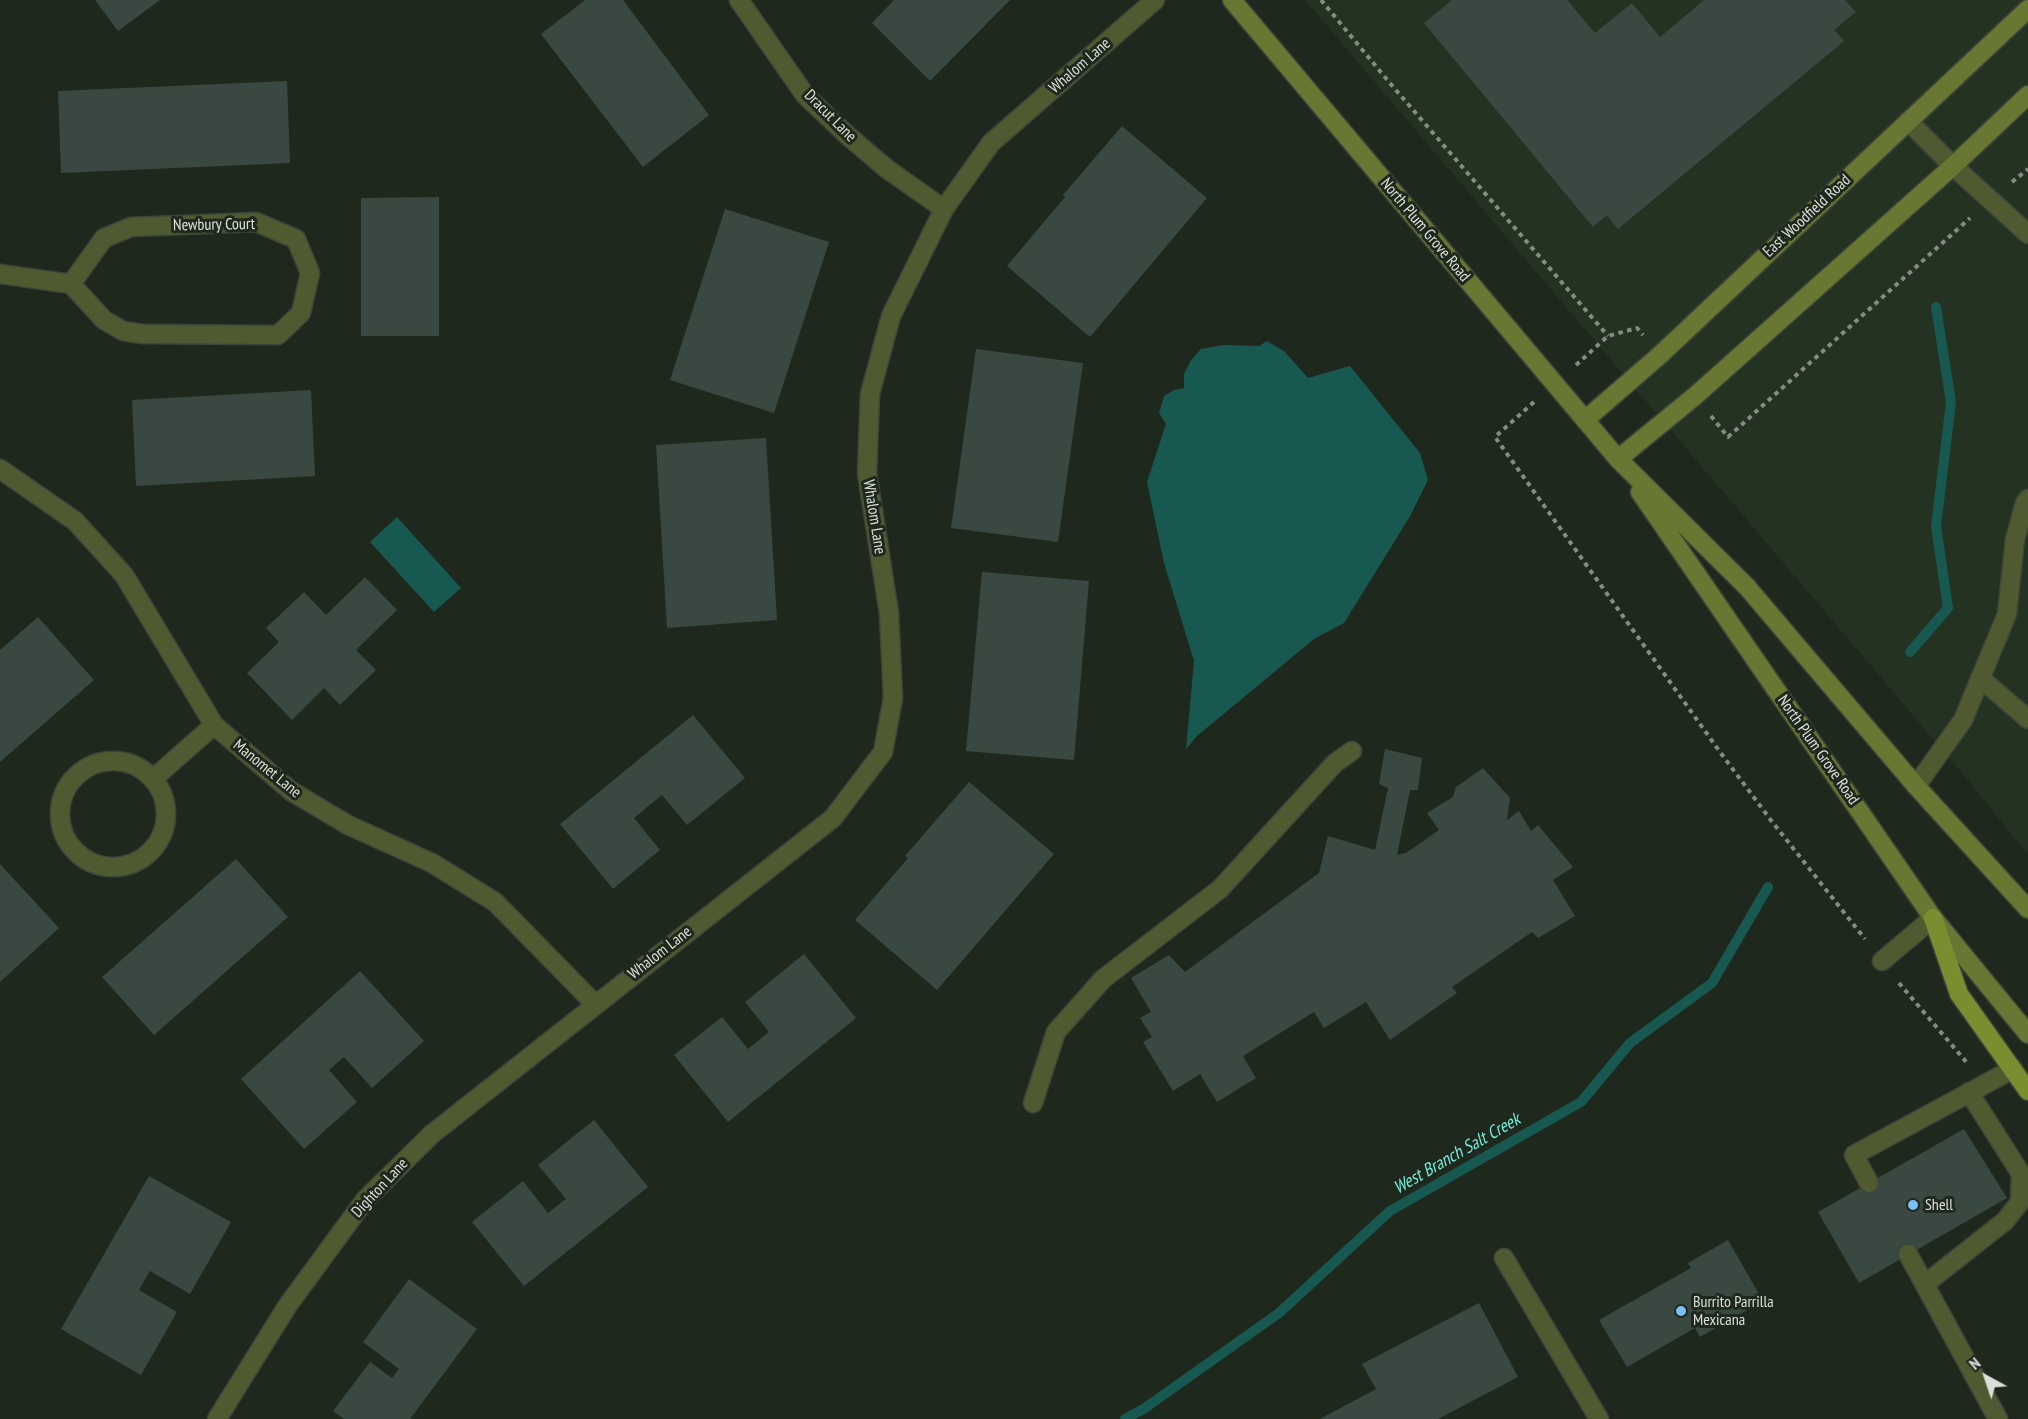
<!DOCTYPE html>
<style>
body{margin:0}
#map{position:relative;width:2028px;height:1419px;overflow:hidden;background:#1f281d;font-family:"PT Sans Narrow",sans-serif}
canvas{display:block}
.north{position:absolute;left:1956px;top:1347px;width:60px;height:60px;-webkit-text-stroke:4px #1f281d;paint-order:stroke;rotate:320deg;font-size:16px;font-weight:700;line-height:24px;text-align:center;color:#dae0d8}
.north::after{content:'';display:block;margin:auto;width:21px;height:27px;background:#dae0d8;clip-path:polygon(50% 0,100% 100%,50% 72%,0 100%)}
</style>
<div id="map">
<canvas width="2028" height="1419"></canvas>
<div class="north">N</div>
</div>
<script>
const ctx = document.querySelector('canvas').getContext('2d');
ctx.lineJoin = 'round';
function fill(path, color) { ctx.fillStyle = color; ctx.fill(path, 'evenodd'); }
const shape = rows => new Path2D(rows.map(r => 'M' + r).join(''));
function trace(path, color, width, dash) { ctx.strokeStyle = color; ctx.lineWidth = width; ctx.lineCap = dash ? 'butt' : 'round'; ctx.setLineDash(dash || []); ctx.stroke(path); }
function write(font, color, halo, rows, align = 'center') {
  ctx.font = font + ' "PT Sans Narrow",sans-serif'; ctx.lineWidth = 6; ctx.setLineDash([]); ctx.textBaseline = 'middle'; ctx.strokeStyle = halo; ctx.fillStyle = color; for (const [text, x, y, turn = 0] of rows) {
    ctx.save(); ctx.translate(x, y); ctx.rotate((+turn || 0) * Math.PI / 180); ctx.textAlign = isNaN(turn) ? turn : align; if (halo) ctx.strokeText(text, 0, 0); ctx.fillText(text, 0, 0); ctx.restore();
  }
}
fill(shape([
 [1305,0,2028,0,2028,855,1968,780]
]), '#243222');
fill(shape([
 [1267,341,1284,351,1308,378,1350,366,1420,453,1428,480,1409,518,1344,623,1314,639,1197,736,1186,749,1194,661,1164,563,1147,482,1166,424,1159,413,1164,396,1174,390,1184,388,1184,374,1191,360,1201,349,1224,345,1259,346],
 [397,517,461,588,434,612,370,542]
]), '#175950');
trace(shape([
 [1910,652,1948,608,1936,526,1951,402,1936,307],
 [1125,1419,1145,1408,1279,1313,1390,1211,1581,1102,1630,1043,1712,983,1768,887]
]), '#175950', 10);
fill(shape([
 [95,0,160,0,118,31],
 [585,0,623,0,709,115,643,167,541,34],
 [894,0,1010,0,930,81,872,23],
 [1452,0,1567,0,1595,33,1632,3,1660,37,1704,0,1845,0,1856,12,1834,30,1844,41,1618,229,1607,215,1593,227,1424,23],
 [287,81,290,163,61,173,58,91],
 [1122,126,1207,198,1090,337,1007,266,1065,197,1063,195],
 [439,197,439,336,361,336,361,198],
 [725,209,829,242,774,413,670,380],
 [976,349,1083,363,1058,542,951,528],
 [311,390,315,476,136,486,132,400],
 [766,438,777,620,667,628,656,445],
 [982,572,1089,581,1074,760,966,751],
 [365,577,397,610,356,650,376,670,340,705,324,688,292,720,247,673,279,642,266,628,304,592,326,615],
 [38,617,94,680,0,762,0,650],
 [693,715,745,778,687,825,662,795,634,818,660,850,613,889,560,824],
 [1385,749,1422,758,1418,790,1410,790,1397,855,1406,853,1439,830,1427,813,1453,797,1456,787,1483,768,1510,798,1507,820,1519,811,1531,831,1538,825,1573,867,1553,880,1575,916,1538,938,1532,932,1452,987,1457,993,1390,1040,1366,1002,1324,1028,1314,1012,1243,1056,1256,1078,1217,1102,1200,1074,1173,1091,1143,1042,1152,1037,1140,1018,1151,1012,1131,978,1169,955,1185,972,1319,873,1328,836,1375,850,1388,788,1379,784],
 [969,782,1054,854,937,990,855,920,908,858,905,856],
 [236,859,288,917,154,1035,102,977],
 [0,864,59,928,0,982],
 [804,954,856,1018,728,1122,674,1055,722,1017,748,1049,769,1032,745,1002],
 [360,971,424,1041,372,1088,344,1057,329,1070,357,1102,304,1149,241,1079],
 [594,1120,648,1187,524,1286,472,1222,523,1181,548,1213,566,1199,538,1165],
 [1964,1129,2007,1198,1859,1283,1818,1212],
 [149,1176,231,1222,190,1294,150,1271,139,1290,177,1312,141,1375,61,1329],
 [1728,1240,1763,1301,1700,1337,1695,1328,1627,1367,1599,1320,1691,1268,1688,1263],
 [409,1279,477,1329,410,1419,344,1419,333,1411,370,1362,392,1378,399,1369,363,1342],
 [1479,1303,1518,1377,1438,1419,1320,1419,1376,1389,1362,1364]
]), '#394941');
const lane = shape([
 [1908,121,1953,166,2028,234],
 [1980,678,2028,719],
 [1916,786,1963,720,2007,614,2015,539,2025,503,2028,499],
 [1882,961,1933,918],
 [1033,1103,1056,1032,1103,979,1220,889,1335,763,1352,751],
 [1869,1183,1854,1155,2013,1069],
 [1908,1254,1998,1419],
 [1504,1258,1599,1419],
 [1925,1284,2005,1221,2020,1202,2021,1174,1969,1092]
]);
const street = shape([
 [739,0,805,95,847,135,887,169,944,209],
 [0,274,71,284,104,320,123,331,143,334,278,335,301,313,310,273,296,239,256,222,131,227,104,238,71,284],
 [0,469,75,521,124,575,214,725,291,791,348,825,432,863,495,902,595,1004],
 '60 814a53 53 0 1 1 106 0a53 53 0 1 1-106 0Z',
 [153,779,214,725],
 [217,1419,288,1305,365,1200,432,1134,833,818,883,752,893,698,889,613,867,473,870,394,891,316,944,209,991,143,1155,0]
]);
const secondary = shape([
 [1232,0,1618,459,1747,587,1916,786,2028,909],
 [1585,420,1660,355,2028,9],
 [1618,459,1695,396,1953,166,2028,95],
 [1640,492,1933,918,2028,1034]
]);
const primary = shape([
 [1933,918,1959,994,2028,1091]
]);
trace(lane, '#3d453b', 21);
trace(street, '#3d453b', 21);
trace(secondary, '#3d453b', 21);
trace(primary, '#3d453b', 21);
trace(shape([
 [1321,0,1389,82,1608,336],
 [2012,182,2028,169],
 [1576,365,1608,336,1637,328,1643,335],
 [1534,402,1495,437,1720,752,1770,819,1865,939],
 [1711,416,1728,437,1970,218],
 [1899,983,1968,1064]
]), '#858c83', 4, [4.5, 4.5]);
trace(lane, '#505a30', 18);
trace(street, '#505a30', 18);
trace(secondary, '#687731', 18);
trace(primary, '#7a8d2f', 18);
for (const [x, y, r, color] of [
 [1913,1205,6,"#79bff8"],
 [1681,1311,6,"#79bff8"]
]) { const dot = new Path2D(); dot.arc(x, y, r, 0, 2 * Math.PI); ctx.fillStyle = color; ctx.fill(dot); trace(dot, '#1f281d', 2); }
write('16px', '#dae0d8', '#1f281d', [
 ["Whalom Lane",1080,66,-41],
 ["Dracut Lane",830,116,45],
 ["East Woodfield Road",1807,216,-43],
 ["Newbury Court",214,225,-1],
 ["North Plum Grove Road",1425,230,50],
 ["Whalom Lane",874,517,81],
 ["North Plum Grove Road",1818,750,55],
 ["Manomet Lane",267,769,39],
 ["Whalom Lane",660,953,-38],
 ["Dighton Lane",380,1188,-47]
]);
write('16px', '#dae0d8', '#1f281d', [
 ["Shell",1925,1205],
 ["Burrito Parrilla",1693,1302],
 ["Mexicana",1693,1320]
], 'left');
write('italic 18px', '#74ecd9', '#1f281d', [
 ["West Branch Salt Creek",1457,1154,-30]
]);
</script>
